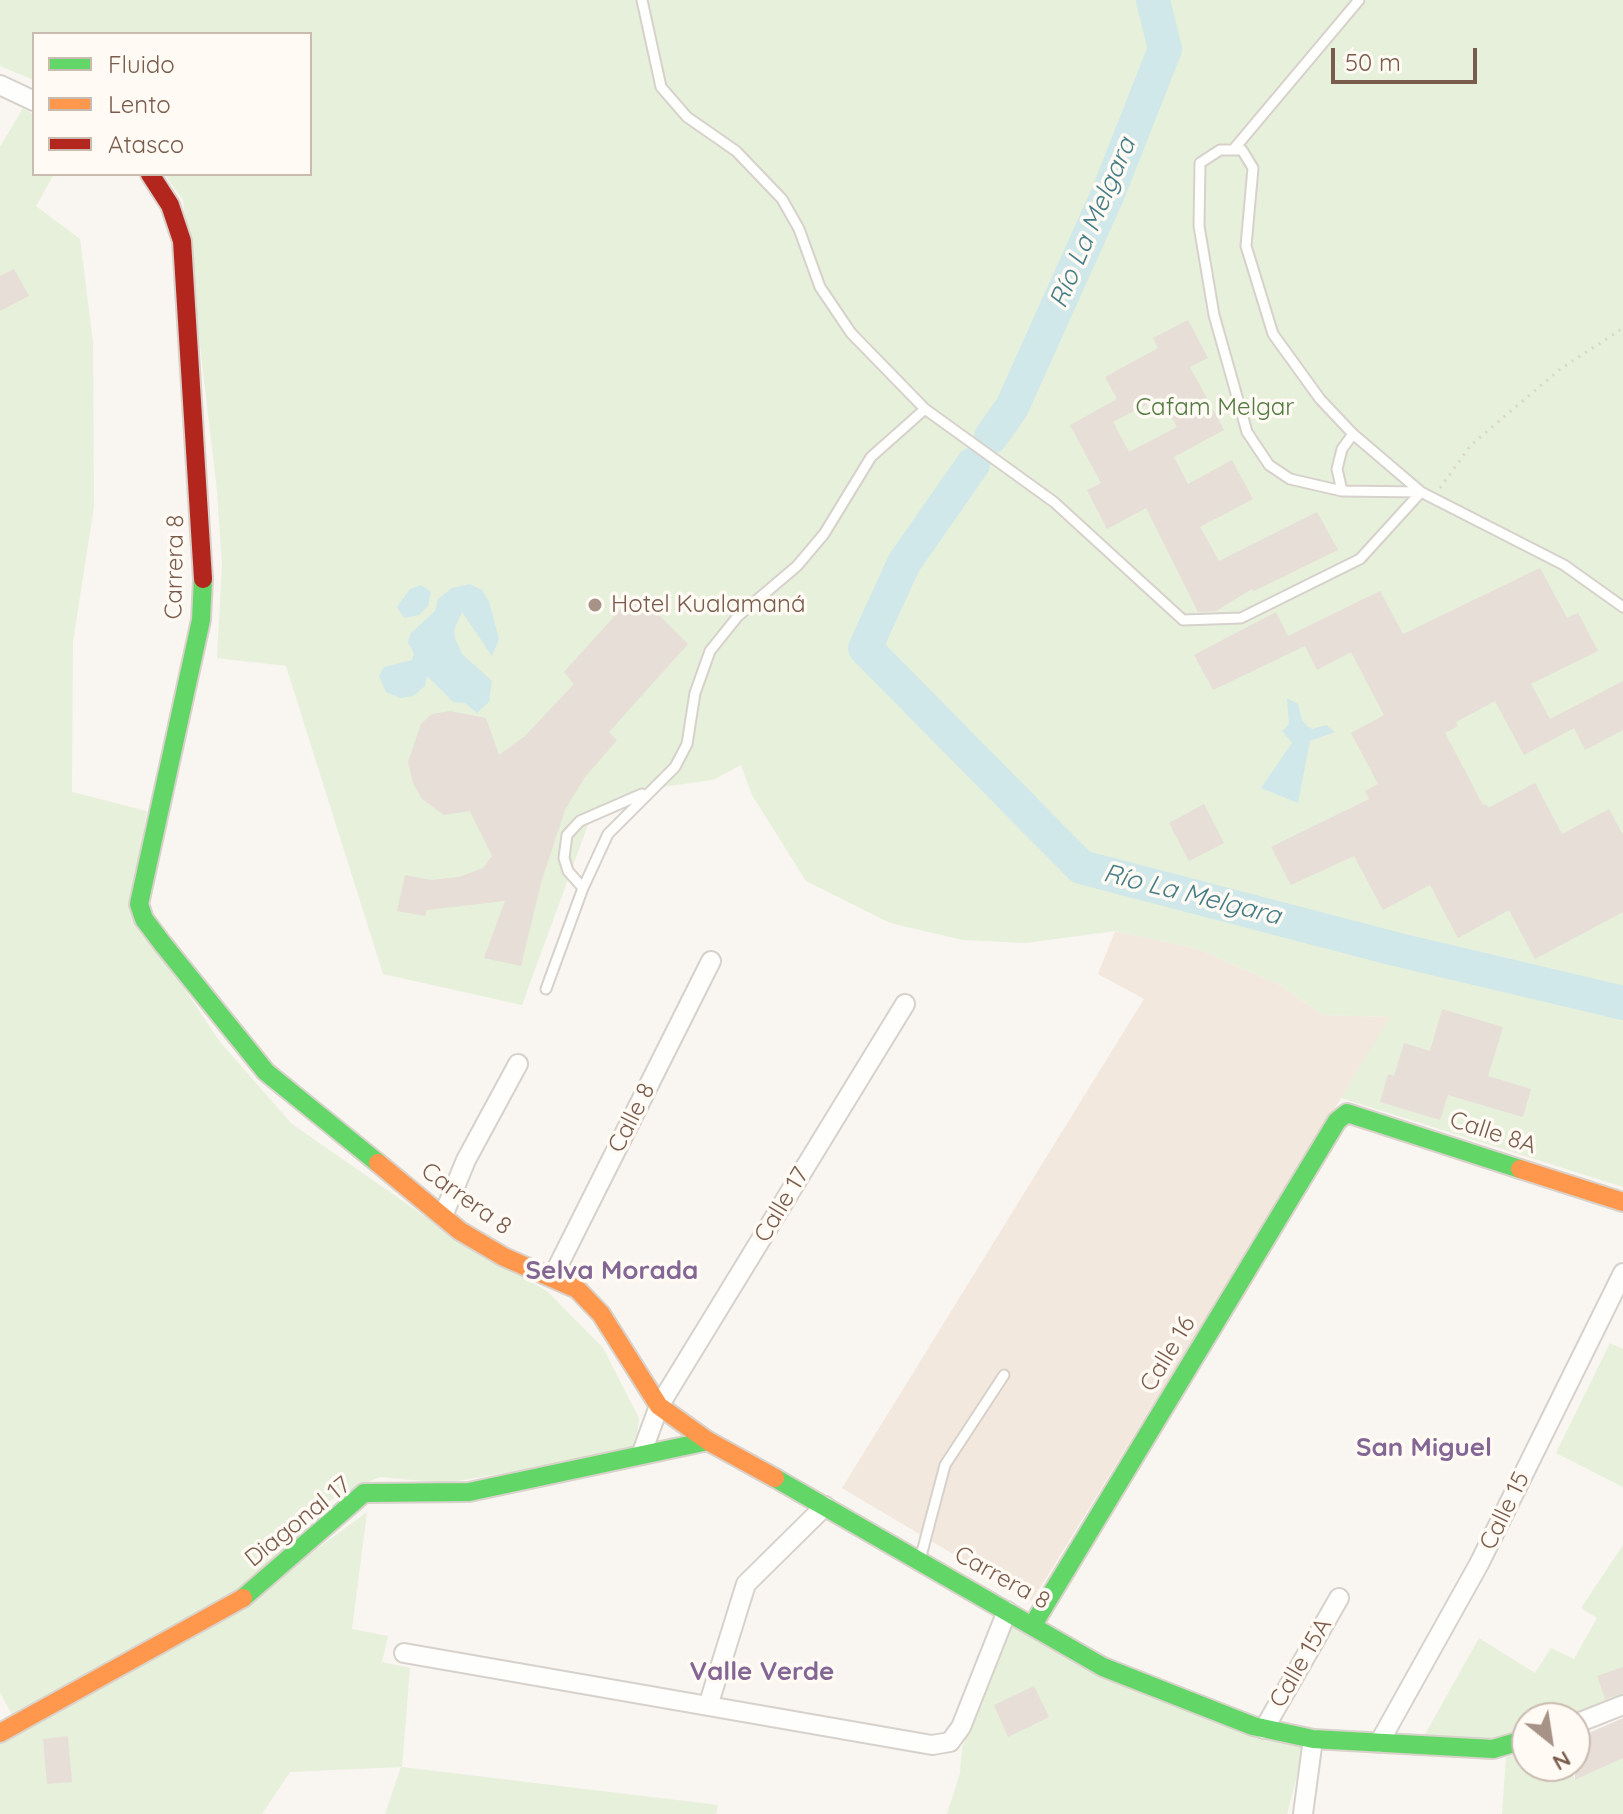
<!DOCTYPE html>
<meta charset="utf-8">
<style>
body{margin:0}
#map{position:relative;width:1623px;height:1814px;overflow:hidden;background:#f9f5f0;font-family:Quicksand,sans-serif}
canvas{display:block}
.legend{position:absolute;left:32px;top:32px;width:280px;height:144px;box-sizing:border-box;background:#fffaf3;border:2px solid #cabbb1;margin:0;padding:10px 14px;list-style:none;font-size:24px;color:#7a5c4d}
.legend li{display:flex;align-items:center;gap:16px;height:40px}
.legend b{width:40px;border:2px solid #cabbb1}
.north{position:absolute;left:1511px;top:1702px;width:80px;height:80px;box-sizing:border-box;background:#fffaf3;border:2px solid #cabbb1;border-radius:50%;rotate:150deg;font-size:22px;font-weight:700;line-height:32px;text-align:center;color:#7a5c4d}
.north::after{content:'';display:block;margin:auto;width:28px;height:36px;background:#a69286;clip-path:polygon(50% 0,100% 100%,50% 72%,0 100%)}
.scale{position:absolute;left:1331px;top:48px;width:146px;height:36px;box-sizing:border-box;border:4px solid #7a5c4d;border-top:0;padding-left:10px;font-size:24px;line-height:28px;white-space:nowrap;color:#7a5c4d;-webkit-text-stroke:6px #fffaf3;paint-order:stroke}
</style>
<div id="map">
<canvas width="1623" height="1814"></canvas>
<ul class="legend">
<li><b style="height:10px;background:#63d668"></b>Fluido</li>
<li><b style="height:10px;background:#ff974d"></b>Lento</li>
<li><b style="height:10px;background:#b3261e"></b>Atasco</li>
</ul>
<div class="north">N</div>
<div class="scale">50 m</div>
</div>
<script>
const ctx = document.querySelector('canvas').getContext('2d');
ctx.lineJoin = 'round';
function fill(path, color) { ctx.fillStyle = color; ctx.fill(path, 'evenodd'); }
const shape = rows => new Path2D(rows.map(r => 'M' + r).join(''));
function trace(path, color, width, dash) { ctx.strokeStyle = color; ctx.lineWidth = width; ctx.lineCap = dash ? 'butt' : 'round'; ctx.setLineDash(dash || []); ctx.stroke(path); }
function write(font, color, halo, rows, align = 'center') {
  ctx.font = font + ' Quicksand,sans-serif'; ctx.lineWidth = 7; ctx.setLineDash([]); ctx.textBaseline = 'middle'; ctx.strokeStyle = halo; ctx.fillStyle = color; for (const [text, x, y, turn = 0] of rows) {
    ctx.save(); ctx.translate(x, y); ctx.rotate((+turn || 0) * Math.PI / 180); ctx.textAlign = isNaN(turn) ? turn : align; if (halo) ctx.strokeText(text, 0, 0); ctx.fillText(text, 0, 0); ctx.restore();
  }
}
fill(shape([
 [1115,931,1198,949,1280,985,1323,1015,1391,1017,1032,1601,842,1488,1144,999,1098,974]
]), '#f2e8de');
fill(shape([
 [0,0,1623,0,1623,1187,1341,1098,1390,1017,1323,1015,1280,985,1198,949,1115,931,1026,943,963,940,890,923,806,881,752,795,741,765,713,780,639,790,589,822,522,1005,383,974,286,666,217,658,222,566,217,491,183,200,164,174,310,174,310,34,34,34,34,80,0,66],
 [23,108,34,115,34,174,54,174,36,206,80,239,93,342,94,507,73,641,72,792,147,811,131,909,220,1042,292,1124,433,1222,548,1292,603,1348,639,1418,636,1446,589,1459,445,1483,380,1477,340,1494,305,1518,273,1565,247,1589,13,1717,0,1692,0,147],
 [1610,1343,1623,1349,1623,1487,1556,1453],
 [367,1512,352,1629,388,1636,382,1662,410,1668,402,1767,718,1805,716,1814,385,1814,401,1767,290,1772,262,1814,0,1814,0,1742,275,1580],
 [1623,1545,1623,1696,1559,1718,1527,1718,1527,1730,1492,1743,1423,1738,1479,1638,1535,1673,1551,1648,1574,1659,1597,1618,1581,1608],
 [1013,1622,1306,1742,1287,1814,947,1814,960,1773,962,1748],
 [1527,1752,1527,1766,1569,1766,1575,1780,1623,1758,1623,1814,1502,1814,1506,1757]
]), '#e7f0db');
fill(shape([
 [470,584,482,590,489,601,499,639,492,656,462,612,454,630,455,638,462,654,492,681,489,702,477,713,465,703,453,702,427,676,425,686,413,696,400,698,386,692,379,676,384,667,412,660,414,653,408,643,410,634,435,611,438,599,452,588],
 [421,585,431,592,428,606,419,615,404,618,397,607,410,589],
 [1287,698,1298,704,1302,720,1307,726,1312,729,1326,725,1335,732,1310,741,1298,803,1261,788,1292,743,1282,731,1289,724]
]), '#d0e8ea');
trace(shape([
 [991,437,1012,407,1107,196,1165,49,1153,0],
 [973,464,904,563,865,648,1081,867,1395,949,1623,1003]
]), '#d0e8ea', 34);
fill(shape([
 [14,269,29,296,0,311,0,276],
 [1188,320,1208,358,1190,367,1224,430,1174,457,1188,484,1232,460,1253,499,1200,527,1219,561,1317,512,1338,550,1254,591,1252,589,1216,611,1198,612,1146,508,1107,529,1087,490,1101,483,1070,425,1117,399,1105,377,1158,348,1153,338],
 [1161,397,1177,427,1129,452,1113,422],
 [1540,568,1567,618,1578,613,1598,651,1531,684,1550,719,1623,681,1623,730,1585,750,1574,728,1524,755,1495,701,1456,722,1458,726,1445,733,1483,805,1486,804,1488,808,1535,783,1562,834,1609,809,1623,835,1623,912,1535,959,1509,910,1458,938,1430,885,1383,910,1354,856,1291,885,1271,847,1369,799,1365,791,1378,784,1351,733,1384,715,1351,652,1317,670,1305,646,1213,690,1194,655,1276,612,1288,636,1380,591,1403,634],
 [631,598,642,607,647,603,688,644,609,732,617,740,585,777,565,810,541,883,521,966,484,958,505,901,427,910,425,916,397,911,405,875,431,880,459,877,483,868,492,856,470,811,444,815,422,799,413,783,408,762,421,724,432,714,450,711,486,718,499,755,525,736,574,684,564,672],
 [1204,804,1224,843,1189,861,1169,823],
 [1442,1009,1503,1027,1488,1076,1531,1089,1523,1117,1448,1095,1440,1120,1380,1102,1388,1074,1394,1076,1404,1043,1430,1051],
 [1623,1667,1623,1693,1605,1699,1597,1676],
 [1034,1686,1049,1717,1008,1737,994,1705],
 [1623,1718,1623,1758,1575,1780,1575,1739],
 [68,1736,72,1782,47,1784,43,1739]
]), '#e6ded7');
const lane = shape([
 [642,0,661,87,687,117,736,151,782,199,799,229,820,287,851,333,925,409,1054,502,1183,620,1241,618,1360,559,1421,492],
 [1233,150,1359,0],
 [1353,434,1342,449,1337,469,1342,491,1290,479,1269,465,1247,432,1214,315,1199,226,1200,163,1220,150,1242,150,1253,168,1246,246,1273,334,1320,399,1353,434,1421,492,1564,565,1623,607],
 [1342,491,1421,492],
 [583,888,568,871,564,858,567,835,580,821,642,794],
 [546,989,583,888,608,834,675,767,687,744,695,693,710,651,738,616,797,566,824,534,871,457,925,409],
 [921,1556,945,1465,1004,1375]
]);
const street = shape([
 [0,85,34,101],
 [443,1216,466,1160,518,1064],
 [553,1276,711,961],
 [641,1455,659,1406,905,1004],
 [404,1653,932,1745,950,1742,961,1727,1007,1611],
 [708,1706,746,1584,825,1506],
 [1575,1724,1623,1705],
 [1264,1729,1339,1598],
 [1379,1743,1479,1564,1623,1273],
 [1303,1814,1313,1739]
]);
const fast = shape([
 [203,579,201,620,139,904,144,919,162,943,266,1072,378,1163],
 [775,1478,1103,1667,1253,1726,1313,1739,1493,1749,1527,1739],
 [243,1598,364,1493,469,1492,708,1441],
 [1034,1623,1337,1121,1347,1113,1520,1169]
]);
const slow = shape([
 [378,1163,460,1231,504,1257,577,1289,601,1314,659,1406,708,1441,775,1478],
 [1520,1169,1623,1202],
 [0,1733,243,1598]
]);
const jam = shape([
 [150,174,170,205,182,241,203,579]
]);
trace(lane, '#d7d1cb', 13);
trace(street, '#d7d1cb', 22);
trace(fast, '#d9d2cb', 22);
trace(slow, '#d9d2cb', 22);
trace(jam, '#d9d2cb', 22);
trace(shape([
 [1440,488,1471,445,1559,370,1623,328]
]), '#dcd5d0', 3, [2, 6]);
trace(lane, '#fefefd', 9);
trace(street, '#fefefd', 18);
trace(fast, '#63d668', 18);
trace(slow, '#ff974d', 18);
trace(jam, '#b3261e', 18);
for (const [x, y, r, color] of [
 [595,605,8,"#a69286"]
]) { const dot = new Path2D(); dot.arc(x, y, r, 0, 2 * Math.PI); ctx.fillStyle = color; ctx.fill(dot); trace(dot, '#fffaf3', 3); }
write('24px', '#537a41', '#fffaf3', [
 ["Cafam Melgar",1215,408]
]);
write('24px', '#7a5c4d', '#fffaf3', [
 ["Carrera 8",175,567,-89],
 ["Calle 8",632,1118,-63],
 ["Calle 8A",1493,1133,18],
 ["Carrera 8",466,1199,36],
 ["Calle 17",782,1205,-59],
 ["Calle 16",1168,1354,-59],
 ["Calle 15",1505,1511,-64],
 ["Diagonal 17",298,1522,-39],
 ["Carrera 8",1002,1578,29],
 ["Calle 15A",1301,1663,-60]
]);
write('24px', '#7a5c4d', '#fffaf3', [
 ["Hotel Kualamaná",611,605]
], 'left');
write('italic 26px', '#437c86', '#fffaf3', [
 ["Río La Melgara",1093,223,-67],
 ["Río La Melgara",1192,895,14]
]);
write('bold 26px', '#846695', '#fffaf3', [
 ["Selva Morada",612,1271],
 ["San Miguel",1424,1448],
 ["Valle Verde",762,1672]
]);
</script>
